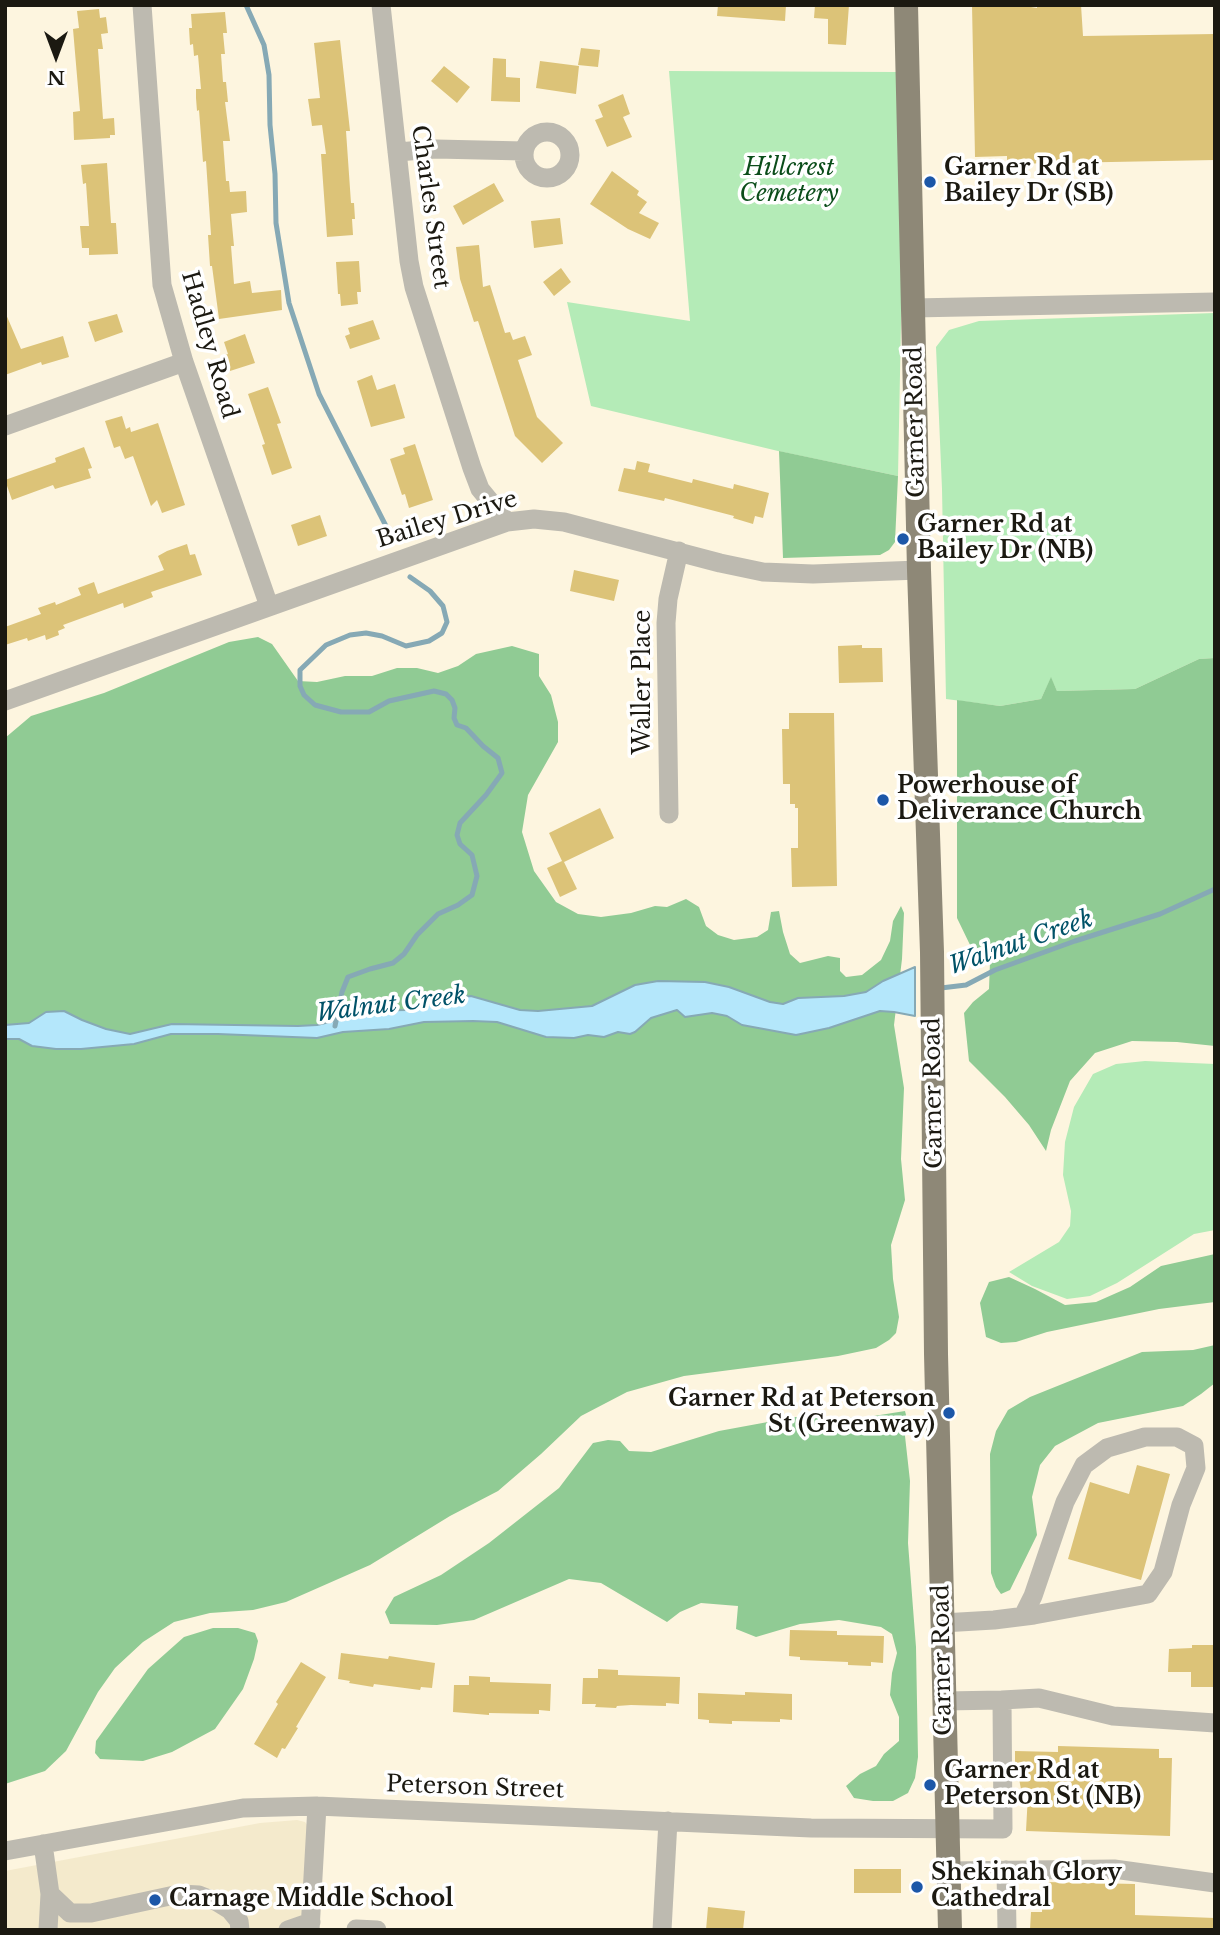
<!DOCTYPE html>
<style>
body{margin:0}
#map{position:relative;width:1220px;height:1935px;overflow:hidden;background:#fdf5df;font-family:"Libre Baskerville",serif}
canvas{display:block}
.frame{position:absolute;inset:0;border:7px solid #1b1911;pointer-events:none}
.north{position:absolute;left:21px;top:21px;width:70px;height:70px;-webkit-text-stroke:5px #fff;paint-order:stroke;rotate:180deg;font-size:19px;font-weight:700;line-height:28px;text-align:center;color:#1b1911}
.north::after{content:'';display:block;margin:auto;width:24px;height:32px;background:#1b1911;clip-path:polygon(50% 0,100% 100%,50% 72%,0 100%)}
</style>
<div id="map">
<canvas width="1220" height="1935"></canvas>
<div class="frame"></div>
<div class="north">N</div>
</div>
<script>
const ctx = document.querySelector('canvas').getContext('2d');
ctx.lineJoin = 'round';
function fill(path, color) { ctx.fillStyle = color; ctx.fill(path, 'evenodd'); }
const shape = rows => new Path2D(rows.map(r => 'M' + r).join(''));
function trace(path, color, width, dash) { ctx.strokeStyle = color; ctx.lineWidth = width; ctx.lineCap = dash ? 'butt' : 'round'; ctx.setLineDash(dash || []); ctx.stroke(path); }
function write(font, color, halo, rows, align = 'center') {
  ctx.font = font + ' "Libre Baskerville",serif'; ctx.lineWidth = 7; ctx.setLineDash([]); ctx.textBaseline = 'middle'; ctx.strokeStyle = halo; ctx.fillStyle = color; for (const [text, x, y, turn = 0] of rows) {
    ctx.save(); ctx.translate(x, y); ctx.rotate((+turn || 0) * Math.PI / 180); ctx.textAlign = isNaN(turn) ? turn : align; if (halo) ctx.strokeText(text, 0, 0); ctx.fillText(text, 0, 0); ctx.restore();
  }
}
fill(shape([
 [297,1820,305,1822,310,1829,304,1930,5,1930,5,1871,260,1823]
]), '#f4eacc');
fill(shape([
 [669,71,897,72,902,272,898,476,778,451,591,406,567,302,690,321],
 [1215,313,1215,658,1199,659,1135,689,1057,691,1051,678,1041,699,1000,706,946,699,942,489,936,347,949,330,979,321],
 [1145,1061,1215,1064,1215,1230,1194,1234,1117,1283,1090,1296,1067,1299,1032,1286,1009,1272,1059,1242,1070,1226,1071,1211,1063,1175,1065,1142,1074,1107,1093,1074,1116,1064]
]), '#b4ebb7');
fill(shape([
 [779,451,898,476,895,542,889,550,880,555,783,558],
 [258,637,272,644,298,681,317,682,345,676,372,676,397,668,417,668,438,673,458,666,476,654,512,646,539,654,539,676,551,695,558,722,558,742,528,795,522,832,534,871,556,902,578,914,601,917,631,913,655,906,667,907,686,899,699,907,706,926,718,935,734,940,757,937,768,930,771,912,779,911,783,932,790,954,800,963,828,956,840,958,840,971,846,977,862,975,881,960,890,941,893,921,901,906,904,913,902,959,894,1025,904,1088,901,1159,905,1200,891,1245,893,1279,899,1317,896,1333,889,1340,876,1348,838,1356,684,1376,627,1392,581,1416,541,1454,498,1491,450,1516,370,1565,286,1602,253,1610,210,1613,174,1622,143,1642,115,1668,98,1692,66,1751,45,1771,5,1784,5,738,31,716,104,693,229,642],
 [1215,658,1215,1046,1177,1042,1132,1041,1095,1053,1070,1081,1051,1130,1046,1151,1029,1125,1005,1097,969,1061,964,1013,973,1002,989,989,990,962,972,949,957,918,957,700,1000,706,1041,699,1051,677,1057,691,1135,689,1199,659],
 [1215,1254,1215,1302,1159,1309,1047,1332,1016,1342,1001,1343,986,1337,980,1303,989,1282,1009,1277,1035,1289,1065,1305,1096,1302,1130,1287,1161,1266],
 [1215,1345,1215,1383,1201,1394,1183,1406,1098,1423,1055,1446,1040,1465,1032,1497,1037,1535,1010,1590,1001,1594,996,1587,991,1573,990,1454,996,1431,1008,1410,1030,1397,1142,1352,1193,1350],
 [905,1411,908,1423,905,1436,910,1481,908,1543,916,1647,918,1757,915,1778,908,1793,893,1801,873,1801,854,1798,846,1786,860,1774,876,1766,884,1754,899,1741,899,1717,890,1695,892,1673,897,1653,892,1634,881,1627,839,1620,800,1624,756,1637,736,1629,738,1606,701,1603,680,1612,667,1622,601,1583,569,1579,474,1620,437,1625,390,1624,385,1612,394,1597,441,1575,489,1543,559,1488,593,1443,608,1440,620,1441,629,1451,651,1452,719,1431,795,1417,861,1418],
 [213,1628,238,1628,255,1633,258,1641,254,1659,243,1689,215,1729,172,1752,143,1761,100,1759,95,1753,96,1741,148,1669,184,1637]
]), '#90cb94');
const water = shape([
 [915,967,915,1016,894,1012,880,1011,829,1028,796,1035,742,1025,727,1016,712,1013,685,1017,677,1010,651,1018,635,1032,630,1034,618,1032,604,1037,588,1035,574,1038,546,1037,497,1022,473,1021,424,1022,389,1029,343,1032,317,1038,218,1034,171,1034,134,1044,81,1049,56,1049,32,1046,19,1039,5,1039,5,1025,29,1023,46,1012,64,1011,82,1020,106,1029,130,1034,172,1024,298,1026,317,1025,342,1019,357,1011,406,1010,450,998,471,996,520,1010,538,1011,592,1006,635,985,658,981,705,982,729,987,770,1002,783,1004,798,998,844,996,866,992,883,981,915,967]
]);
fill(water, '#b4e7fb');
trace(water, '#86a9b5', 2);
trace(shape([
 [246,5,264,45,269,75,270,125,275,174,276,223,289,303,319,394,390,534],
 [941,988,966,985,995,970,1075,941,1160,914,1215,889],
 [335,1026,342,992,348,977,370,969,393,963,404,954,417,935,438,914,458,905,472,895,477,876,472,855,460,844,457,835,460,823,486,795,502,773,498,758,483,746,466,728,457,725,454,718,455,708,452,700,446,694,434,691,389,701,369,712,341,712,315,705,304,695,300,686,300,670,326,645,350,635,366,633,382,636,406,646,429,641,442,633,447,622,443,606,430,591,410,577]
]), '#86a9b5', 5);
fill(shape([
 [718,5,786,5,785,21,717,16],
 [815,5,849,5,846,45,828,44,828,19,814,18],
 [972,5,1019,5,1037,8,1037,5,1081,5,1083,36,1215,34,1215,160,1007,164,1007,156,975,157],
 [99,9,100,18,106,17,108,33,101,34,103,49,98,49,103,119,114,118,115,135,110,135,110,138,74,140,73,112,80,111,73,29,79,28,77,11],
 [225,12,227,33,223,33,225,54,221,54,223,82,226,82,228,102,225,102,230,141,223,141,226,181,229,181,230,192,246,191,247,212,231,214,234,246,231,246,234,284,250,281,252,293,281,290,282,310,219,319,212,266,210,266,208,235,211,235,206,161,203,162,199,110,197,111,196,98,196,89,201,89,198,55,194,56,193,44,190,45,189,28,192,28,191,14],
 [340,40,350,131,346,131,351,203,354,203,355,219,352,219,353,235,327,237,321,154,326,154,322,125,312,126,308,99,320,98,314,43],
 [581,48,600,50,598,67,578,65],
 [493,58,506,59,506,77,520,78,520,102,491,101],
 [540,61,579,66,576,94,536,88],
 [444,66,470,87,457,103,431,81],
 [623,94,630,114,623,117,632,137,607,147,595,120,603,117,598,105],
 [107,163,111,223,116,223,118,254,89,255,89,248,82,248,80,226,89,226,86,183,83,184,81,165],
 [612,171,639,191,637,195,647,202,639,213,659,223,650,239,628,229,590,204],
 [494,183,504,201,463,225,453,206],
 [560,218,563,244,534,248,531,221],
 [479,245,483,287,490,285,505,333,510,332,513,340,525,336,532,355,518,360,537,417,563,443,542,463,515,436,478,321,474,322,460,279,456,247],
 [359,261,361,292,357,292,358,304,341,306,340,294,338,294,336,262],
 [561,268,571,282,554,296,543,282],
 [5,312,21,349,63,336,69,357,42,365,41,362,5,375],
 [117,314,123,332,95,342,88,322],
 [373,320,380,339,350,349,345,336,350,334,348,328],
 [245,334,255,363,230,371,225,355,228,354,224,342],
 [372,375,377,390,395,384,405,418,371,427,357,381],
 [268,387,281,423,277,424,292,468,272,475,262,445,265,444,248,394],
 [122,416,126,429,130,427,131,432,158,423,185,505,162,513,157,500,151,506,133,456,125,459,120,446,114,448,105,421],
 [415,444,433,500,409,508,405,494,402,495,390,459,405,454,403,448],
 [84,447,92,468,88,469,91,478,55,489,53,485,12,500,5,480,56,462,55,458],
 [637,461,650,464,648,472,692,483,693,479,733,489,734,484,769,493,763,518,755,516,753,524,733,518,734,516,665,498,664,501,618,491,624,468,635,470],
 [320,515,327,536,298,546,291,525],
 [187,544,190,555,195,554,202,575,151,592,153,597,124,608,123,603,63,625,65,628,58,631,59,635,46,640,45,635,28,641,27,638,5,645,5,627,41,614,38,608,55,602,56,605,81,595,78,588,94,582,98,594,164,570,158,556,167,551],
 [574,570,619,580,614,601,570,591],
 [862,645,862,648,882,648,883,682,839,683,838,646],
 [789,713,834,713,837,886,792,887,791,848,798,848,798,808,795,808,795,804,790,804,790,784,783,784,782,729,789,729],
 [600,808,614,838,564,862,577,889,560,897,547,868,562,861,549,833],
 [1137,1465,1170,1474,1141,1580,1068,1559,1090,1482,1129,1494],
 [790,1630,837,1631,837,1635,884,1636,883,1663,871,1662,871,1666,848,1665,848,1662,800,1660,800,1657,789,1656],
 [1192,1645,1215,1645,1215,1687,1191,1687,1191,1672,1168,1672,1169,1649,1192,1648],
 [341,1653,388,1659,389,1656,435,1663,432,1688,421,1687,420,1690,374,1684,373,1687,349,1683,350,1681,338,1679],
 [301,1662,326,1677,296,1727,298,1728,285,1749,282,1748,277,1758,254,1744,278,1704,276,1702],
 [598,1669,618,1670,618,1675,680,1677,679,1704,666,1703,666,1706,631,1705,617,1706,616,1708,595,1707,596,1704,582,1704,583,1678,598,1678],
 [469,1676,490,1677,490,1682,551,1684,550,1711,539,1710,539,1714,489,1713,489,1715,453,1712,454,1685,469,1685],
 [745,1692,792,1694,792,1720,780,1719,780,1722,732,1721,732,1724,709,1723,709,1720,698,1719,698,1693,745,1695],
 [1058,1746,1159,1749,1159,1758,1172,1758,1170,1836,1026,1831,1028,1794,1021,1789,1019,1779,1015,1779,1015,1751,1058,1752],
 [854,1869,901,1869,901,1893,854,1893],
 [1045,1882,1135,1884,1135,1915,1215,1918,1215,1930,1030,1930,1031,1912,1042,1912,1043,1885,1045,1885],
 [708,1907,745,1911,743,1930,706,1930]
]), '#dcc378');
trace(shape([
 [142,5,162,285,184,362,269,606],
 [381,5,409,261,414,287,472,468,480,489,507,522],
 '524 155a23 23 0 1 1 46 0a23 23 0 1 1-46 0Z',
 [397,152,436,149,524,151],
 [913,308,1215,302],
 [5,426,184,362],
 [5,701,507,522,534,519,564,522,720,563,763,572,813,574,919,570],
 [669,814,666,623,668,599,679,551],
 [942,1623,994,1620,1034,1615,1148,1594,1163,1572,1181,1505,1196,1468,1194,1446,1177,1437,1145,1437,1107,1448,1084,1465,1065,1502,1033,1596,1023,1616],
 [1002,1700,1039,1698,1113,1716,1215,1723],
 [43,1844,50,1894,48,1930],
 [5,1851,243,1808,317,1806,811,1828,1003,1829,1002,1700,944,1701],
 [1006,1870,1007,1930],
 [948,1871,1114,1869,1215,1883],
 [50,1894,70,1913,91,1913,179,1894,199,1895,217,1902,230,1910,239,1921,240,1930],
 [356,1929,377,1930],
 [288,1930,311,1922],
 [310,1930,317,1806],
 [662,1930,668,1821]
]), '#bdbab0', 19);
trace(shape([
 [906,5,919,570,932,952,936,1354,950,1930]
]), '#8e8877', 24);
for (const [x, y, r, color] of [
 [930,182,7,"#1c57a8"],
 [903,539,7,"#1c57a8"],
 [883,800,7,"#1c57a8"],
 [949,1413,7,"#1c57a8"],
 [930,1785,7,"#1c57a8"],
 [917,1887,7,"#1c57a8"],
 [155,1900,7,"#1c57a8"]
]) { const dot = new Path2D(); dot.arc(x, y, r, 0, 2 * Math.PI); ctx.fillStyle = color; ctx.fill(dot); trace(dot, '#fff', 2.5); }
write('italic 23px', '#0b4d1a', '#fff', [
 ["Hillcrest",789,169],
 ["Cemetery",789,195]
]);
write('bold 23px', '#1b1911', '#fff', [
 ["Garner Rd at",944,169],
 ["Bailey Dr (SB)",944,195],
 ["Garner Rd at",917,526],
 ["Bailey Dr (NB)",917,552],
 ["Powerhouse of",897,787],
 ["Deliverance Church",897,813],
 ["Garner Rd at Peterson",935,1400,"right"],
 ["St (Greenway)",935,1426,"right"],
 ["Garner Rd at",944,1772],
 ["Peterson St (NB)",944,1798],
 ["Shekinah Glory",931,1874],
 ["Cathedral",931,1900],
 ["Carnage Middle School",169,1900]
], 'left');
write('23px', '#1b1911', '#fff', [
 ["Charles Street",430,207,82],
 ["Hadley Road",209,345,74],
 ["Garner Road",916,422,-91],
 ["Bailey Drive",447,520,-17],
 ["Waller Place",644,682,-90],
 ["Garner Road",934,1093,-91],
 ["Garner Road",943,1660,-91],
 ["Peterson Street",475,1788,2]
]);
write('italic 24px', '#005268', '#fff', [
 ["Walnut Creek",1021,943,-19],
 ["Walnut Creek",391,1005,-7]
]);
</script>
